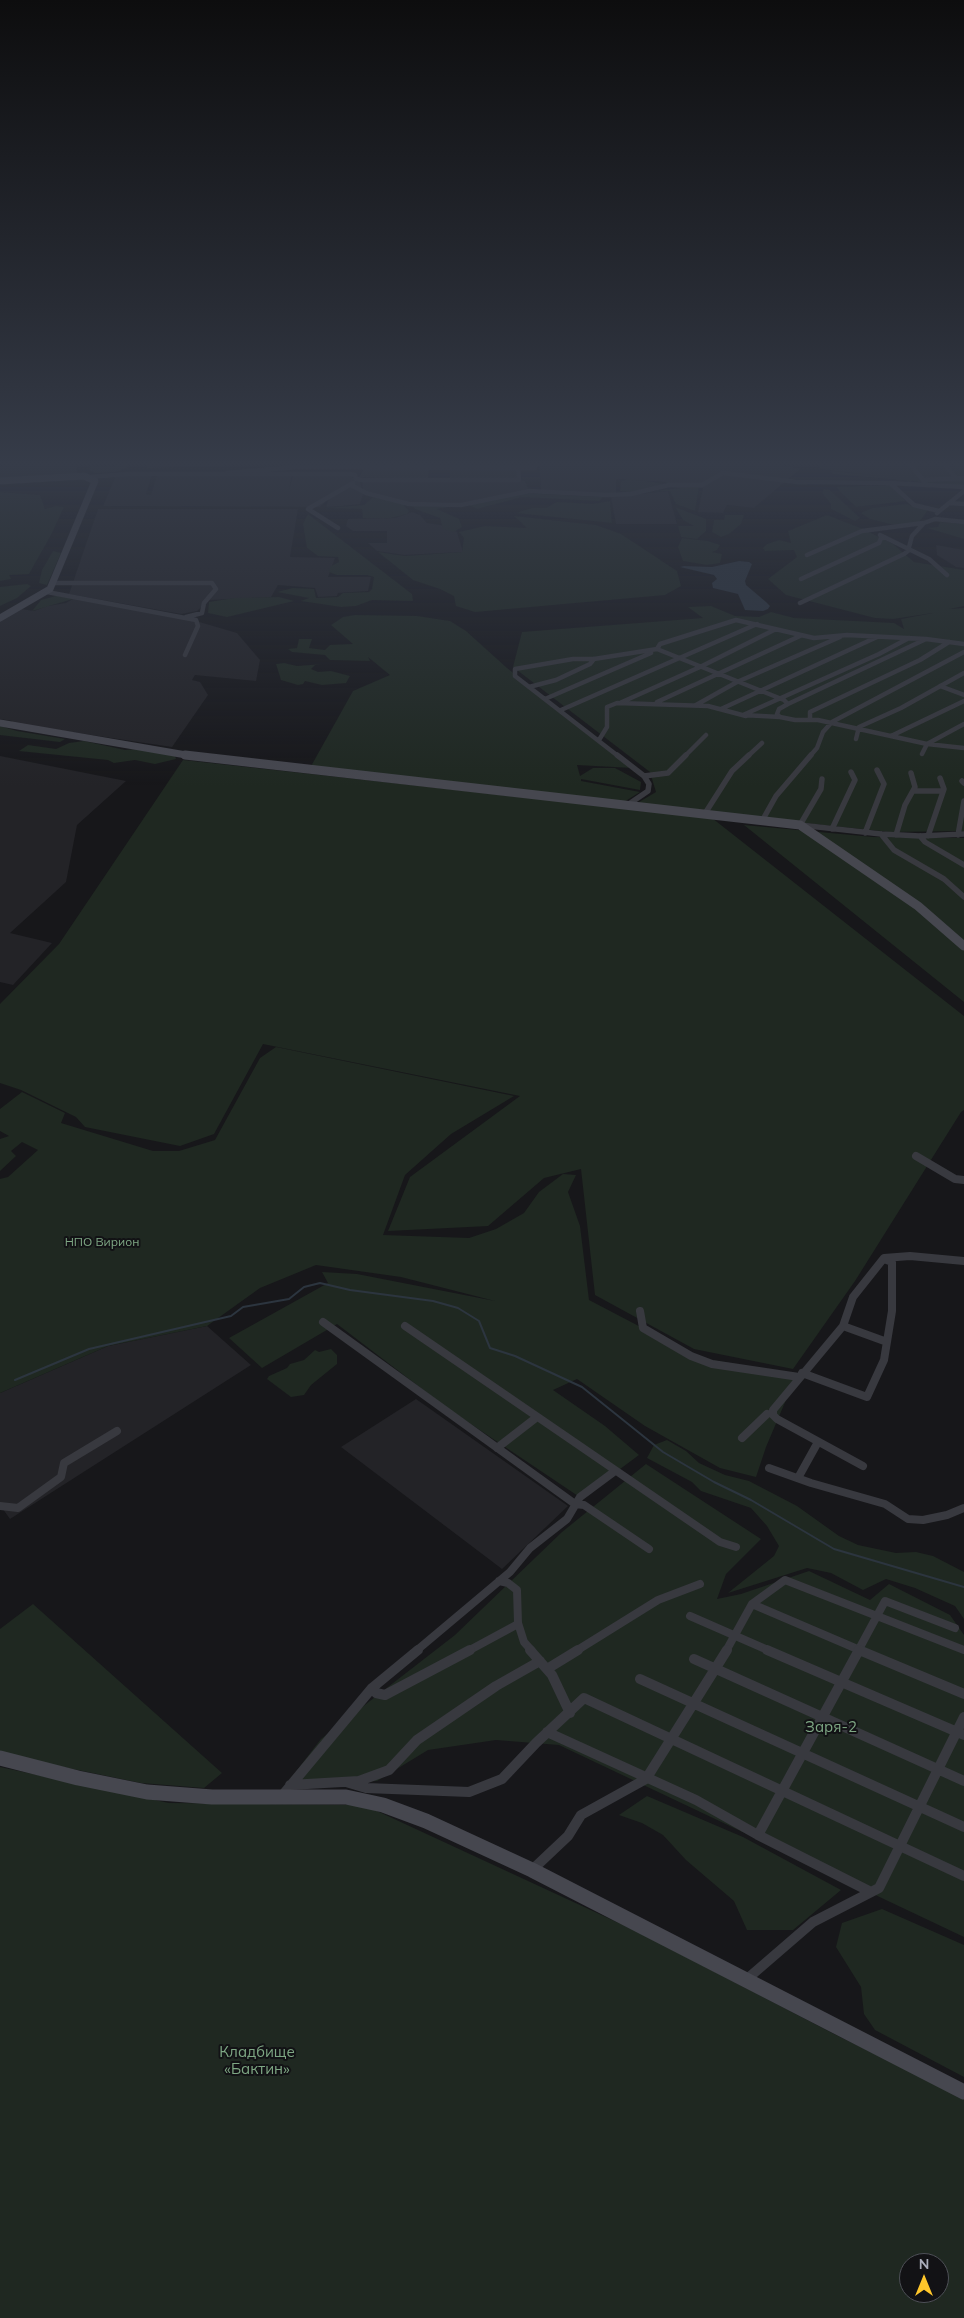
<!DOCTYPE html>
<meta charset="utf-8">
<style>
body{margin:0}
#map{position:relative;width:964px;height:2318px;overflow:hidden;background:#17171a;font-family:Mulish,sans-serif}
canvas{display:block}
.north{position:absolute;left:899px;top:2253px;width:50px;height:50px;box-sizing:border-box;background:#121215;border:1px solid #4e5057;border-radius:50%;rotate:0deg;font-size:14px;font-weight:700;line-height:20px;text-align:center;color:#a9adba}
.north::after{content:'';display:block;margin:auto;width:18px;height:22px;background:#ffc62a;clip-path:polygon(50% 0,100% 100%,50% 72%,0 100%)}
</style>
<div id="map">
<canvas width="964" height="2318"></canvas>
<div class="north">N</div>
</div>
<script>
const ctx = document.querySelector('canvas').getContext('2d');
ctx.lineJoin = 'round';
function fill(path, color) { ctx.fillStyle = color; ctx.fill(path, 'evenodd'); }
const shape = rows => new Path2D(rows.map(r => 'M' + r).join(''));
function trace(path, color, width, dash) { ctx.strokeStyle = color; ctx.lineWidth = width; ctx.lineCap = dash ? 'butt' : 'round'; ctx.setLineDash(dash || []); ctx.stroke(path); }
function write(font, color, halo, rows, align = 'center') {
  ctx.font = font + ' Mulish,sans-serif'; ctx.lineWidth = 4; ctx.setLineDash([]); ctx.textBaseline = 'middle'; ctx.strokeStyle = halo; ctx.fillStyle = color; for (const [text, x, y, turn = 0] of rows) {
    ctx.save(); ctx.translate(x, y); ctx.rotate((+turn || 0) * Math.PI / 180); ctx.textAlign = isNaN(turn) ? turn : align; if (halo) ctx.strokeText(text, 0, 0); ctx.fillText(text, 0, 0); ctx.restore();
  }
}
fill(shape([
 [76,461,77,473,0,478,0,466],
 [147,461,206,461,188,463,189,465,259,461,259,464,147,468],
 [346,461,533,461,533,466,345,466],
 [539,461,795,461,796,463,777,464,800,469,754,508,727,505,723,513,698,512,703,488,677,488,666,482,616,479,616,494,541,490],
 [116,475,152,475,146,494,151,495,157,475,292,475,289,490,293,475,347,475,360,481,363,494,360,504,342,506,326,507,329,498,320,507,103,506],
 [362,481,525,481,528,489,461,503,409,502,363,490],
 [668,491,677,524,616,524,611,497],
 [98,509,298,509,290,557,335,558,328,577,371,577,368,591,338,593,337,596,318,597,315,588,278,585,271,597,209,600,197,611,181,614,69,594],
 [412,512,420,515,427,523,447,526,457,532,463,552,404,555,377,551,368,543,387,543,387,531,353,531,346,526,348,519,395,518],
 [936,545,964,550,964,568,956,567,937,555],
 [76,597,189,619,237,633,260,660,256,681,195,675,192,680,200,682,208,695,172,747,10,723,12,721,0,719,0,620,21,609,34,611,47,606,66,603],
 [0,756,126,781,77,825,66,882,10,933,52,943,13,985,0,982],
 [207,1326,251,1365,10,1519,0,1505,0,1393,108,1346],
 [416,1399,568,1506,502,1569,341,1447]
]), '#232327');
fill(shape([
 [118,461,129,462,126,468,116,472,95,473,89,470,91,466,117,466,119,463],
 [361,461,405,462,428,461,428,466,361,466],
 [814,461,863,465,867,461,964,461,964,486,833,474,830,471,880,476,822,469],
 [364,469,429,469,428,479,359,477],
 [450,469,516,469,517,479,450,479],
 [627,479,654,482,662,484,660,487,636,493,620,491,621,482],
 [890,485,906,501,856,507,836,487],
 [690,487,699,487,695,511,676,504,670,491,654,491],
 [824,489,830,490,860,518,855,521,831,509,831,504,822,493],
 [0,492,40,495,45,509,56,506,64,507,51,535,29,574,9,575,11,579,0,581],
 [521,493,603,497,599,501,522,497,477,509,469,505],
 [373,497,402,503,409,511,407,514,391,518,363,518,362,509,324,508,364,505],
 [610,501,612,523,516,513,532,508,546,508,557,502,593,504],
 [906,504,928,510,919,522,894,525,870,519,861,513,872,508],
 [411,505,449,507,437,509,459,519,462,527,454,532,443,529,440,518,415,509],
 [675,507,706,519,706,531,697,539,681,537,678,526,694,526,683,520],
 [308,514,412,594,413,601,372,600,356,606,341,607,301,601,309,598,277,592,293,588,314,589,316,598,338,597,343,593,369,592,372,589,374,577,367,575,337,575,329,572,331,566,339,562,338,557,318,556,307,548,303,524],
 [725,515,744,515,741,524,729,534,721,537,712,532,714,520,724,520],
 [827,515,863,529,893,544,914,562,964,570,964,606,949,609,964,608,964,831,890,832,634,805,656,792,650,772,513,667,522,632,703,618,688,607,711,606,735,616,759,617,771,612,794,618,894,623,904,629,901,619,933,613,893,619,875,618,786,595,768,579,797,557,794,550,765,551,763,548,767,544,779,540,791,543,788,531],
 [514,516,596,525,621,534,677,571,681,586,665,595,475,612,456,606,454,596,440,589,413,580,378,552,405,556,462,552,464,538,459,532,485,526,527,528],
 [940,522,964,524,964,539,927,528,938,527],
 [682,538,708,541,720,545,717,550,712,552,722,554,720,563,707,565,683,561,678,547],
 [53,551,61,553,47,585,39,583,42,570],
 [27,584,31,586,17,598,0,606,0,587],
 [63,594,73,599,32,611,41,600],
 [279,597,294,601,227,617,208,613,209,602,234,598],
 [355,615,417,616,450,621,466,631,507,668,633,768,577,765,580,776,593,768,615,768,641,782,640,790,581,779,581,781,640,792,624,802,310,768,353,691,390,675,368,657,370,661,330,660,325,655,292,652,288,649,297,648,299,639,312,639,309,648,325,650,330,645,353,644,331,625,343,617],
 [284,663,297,666,323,664,315,665,311,669,318,672,331,671,350,676,346,683,322,685,305,681,303,684,298,685,281,680,276,664],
 [0,726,17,731,65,739,60,742,0,735],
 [84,741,125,750,137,749,175,756,176,759,155,764,135,760,114,763,108,760,19,751,28,745,56,749,69,743],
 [183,760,712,818,964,1016,964,1110,961,1112,855,1281,793,1369,694,1349,595,1295,581,1169,544,1178,488,1226,388,1231,410,1177,520,1096,263,1044,214,1134,180,1146,85,1127,76,1117,21,1090,0,1083,0,1004,59,944],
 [744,825,873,837,964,838,964,1002],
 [276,1047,514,1096,451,1134,405,1175,383,1235,469,1238,496,1229,524,1213,539,1192,563,1174,576,1175,568,1192,580,1226,589,1300,700,1358,797,1374,766,1447,756,1477,720,1468,645,1426,577,1379,553,1390,605,1426,639,1455,581,1498,447,1408,337,1324,262,1368,229,1338,328,1283,322,1272,357,1274,495,1301,401,1277,316,1265,260,1288,207,1326,108,1346,0,1393,0,1179,8,1177,38,1150,22,1142,11,1151,16,1156,0,1171,0,1139,9,1136,0,1131,0,1109,22,1092,65,1113,61,1123,153,1151,179,1151,215,1140,260,1058],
 [331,1349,337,1355,337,1364,311,1385,304,1395,291,1397,267,1379,269,1376,287,1368,290,1364,304,1360,315,1350,319,1352],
 [667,1440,686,1451,699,1463,725,1475,749,1481,797,1506,839,1536,858,1545,896,1553,916,1552,933,1556,964,1572,964,1619,955,1606,915,1588,886,1579,863,1590,831,1573,807,1568,728,1593,774,1556,779,1546,767,1526,751,1508,701,1491,692,1482,647,1458,654,1445],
 [646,1464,761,1539,726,1574,717,1599,741,1594,809,1571,870,1600,889,1584,950,1615,964,1635,964,1937,559,1745,496,1740,428,1750,377,1781,284,1787,321,1739,455,1635,562,1532],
 [33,1604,222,1773,204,1788,141,1783,0,1754,0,1629],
 [0,1767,169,1803,364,1805,636,1931,836,2035,964,2098,964,2318,0,2318],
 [909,2263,939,2263,939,2293,909,2293],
 [647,1796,743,1837,841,1890,793,1930,747,1930,734,1901,686,1860,663,1835,642,1823,619,1815],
 [882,1909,964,1945,964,2077,875,2030,864,2014,861,1987,836,1947,842,1923]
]), '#1f2821');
fill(shape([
 [739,561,749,562,752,564,745,581,746,585,766,602,770,606,768,609,763,611,745,610,738,594,713,588,712,583,717,579,714,575,680,567,684,566,712,567]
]), '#2c353f');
trace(shape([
 [15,1380,89,1349,231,1316,243,1307,289,1299,304,1287,320,1283,350,1290,433,1301,458,1308,479,1321,490,1348,515,1356,582,1387,663,1452,714,1482,751,1500,834,1549,964,1587]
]), '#2c353f', 2);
trace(shape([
 [908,461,926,484],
 [941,461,956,478],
 [518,468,535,468,536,461],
 [90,477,128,474,350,474,355,475,356,479,363,480,519,480,518,468,297,467,227,473],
 [924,480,964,478],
 [890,483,914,505,939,511],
 [351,485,366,493,409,504,461,505,529,491,607,495,631,494,669,485,702,485,723,473,797,482,890,483,964,487],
 [950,503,964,504],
 [937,513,964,491],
 [338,528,308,509,353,483],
 [880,535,929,559,947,575],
 [807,555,862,531,923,523],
 [801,579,879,543,882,536],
 [52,583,212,583,216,589,204,603,202,613,186,617],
 [47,592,196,620,198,626,185,655],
 [800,603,904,554,908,551,912,536,924,523,935,519,964,522],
 [657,649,784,700,788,704,779,709,777,714,780,717,795,720,818,720,927,744,964,748],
 [940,686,964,695],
 [529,687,556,680,590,664,594,659],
 [545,699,651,653],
 [622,702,700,667,774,630],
 [657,702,800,636],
 [788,704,926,639],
 [696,705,737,682,840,637],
 [721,709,877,637],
 [561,710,757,624],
 [780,717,743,715,879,654,909,638],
 [810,720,810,712,920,660,949,642],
 [891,736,964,701],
 [856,739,859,727,901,708,964,673],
 [599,740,607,727,607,707,617,703,708,706,746,716],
 [922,754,927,744,964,724],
 [618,756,515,676,515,669,573,659,594,659,657,649,660,644,736,620,814,638,847,635,926,639,964,644],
 [685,756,706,735],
 [748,756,762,743],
 [810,756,817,748,823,732,832,722,964,652]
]), '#38393f', 4.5);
trace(shape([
 [617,755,644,776,649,784,648,791,626,806],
 [644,776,668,773,686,755],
 [822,779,821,789,800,825,881,834,920,836,964,834],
 [962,781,964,783],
 [913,791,943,791],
 [704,815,732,771,749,755],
 [762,821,776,796,811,755],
 [832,829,855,780,851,772],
 [865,833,884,784,877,770],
 [881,834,894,850,944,879,964,897],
 [896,835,905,805,915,787,911,773],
 [958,835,964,801],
 [920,836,925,842,964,865],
 [928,836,944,789,940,778]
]), '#38393f', 5.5);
trace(shape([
 [916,1156,955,1179,964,1180],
 [640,1311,643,1328,691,1356,712,1364,799,1377],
 [323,1322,575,1504,584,1505,649,1549],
 [405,1326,720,1542,736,1547],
 [843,1326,887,1342],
 [802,1373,867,1397,884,1360,892,1311,892,1262,884,1259],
 [742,1438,767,1414],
 [497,1448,537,1417],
 [863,1466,777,1419,773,1415,773,1410,843,1326,853,1297,884,1258,910,1256,964,1261],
 [769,1468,811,1483,885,1504,908,1519,923,1520,947,1515,964,1508],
 [798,1478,818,1442],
 [0,1506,18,1508,61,1477,64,1463,117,1431],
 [499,1581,508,1583,517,1590,518,1623,524,1642,532,1651],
 [752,1604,862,1651],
 [690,1616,770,1651],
 [416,1651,510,1572,530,1548,567,1519,580,1497,615,1471],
 [468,1651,518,1624],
 [576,1651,658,1600,700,1584],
 [726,1651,752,1604,785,1580,964,1650],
 [858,1651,885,1601,955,1628]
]), '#38393f', 8);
trace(shape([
 [530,1650,552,1675,570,1713],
 [767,1650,964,1735],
 [859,1650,964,1694],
 [694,1659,964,1781],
 [547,1669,578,1650],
 [640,1679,964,1827],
 [372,1688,376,1693,385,1695,470,1650],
 [547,1732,696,1800,758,1835,871,1892],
 [346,1782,366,1788,469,1792,502,1779,536,1743,584,1698,964,1876],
 [290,1785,359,1781,389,1770,417,1740,496,1686,540,1661],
 [281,1797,372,1688,418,1650],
 [758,1835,859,1650],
 [532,1870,568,1836,581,1815,646,1779,727,1650],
 [747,1979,813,1922,879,1888,964,1717]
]), '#38393f', 10);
trace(shape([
 [0,481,84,476,95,481,50,589,0,618],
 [0,723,192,756]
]), '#46474f', 7);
trace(shape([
 [185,755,800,825,918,906,964,946]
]), '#46474f', 9);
trace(shape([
 [0,1758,78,1778,147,1792,212,1797,346,1797,383,1805,426,1821,532,1870,964,2092]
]), '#46474f', 15);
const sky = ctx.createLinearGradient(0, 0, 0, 786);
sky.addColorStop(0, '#0d0d0e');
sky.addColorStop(0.59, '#363c49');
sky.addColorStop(1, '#363c4900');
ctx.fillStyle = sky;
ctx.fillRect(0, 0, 964, 786);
write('12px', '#7ea784', '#121215', [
 ["НПО Вирион",102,1242]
]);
write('15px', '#7ea784', '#121215', [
 ["Заря-2",831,1727],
 ["Кладбище",257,2052],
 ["«Бактин»",257,2069]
]);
</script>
